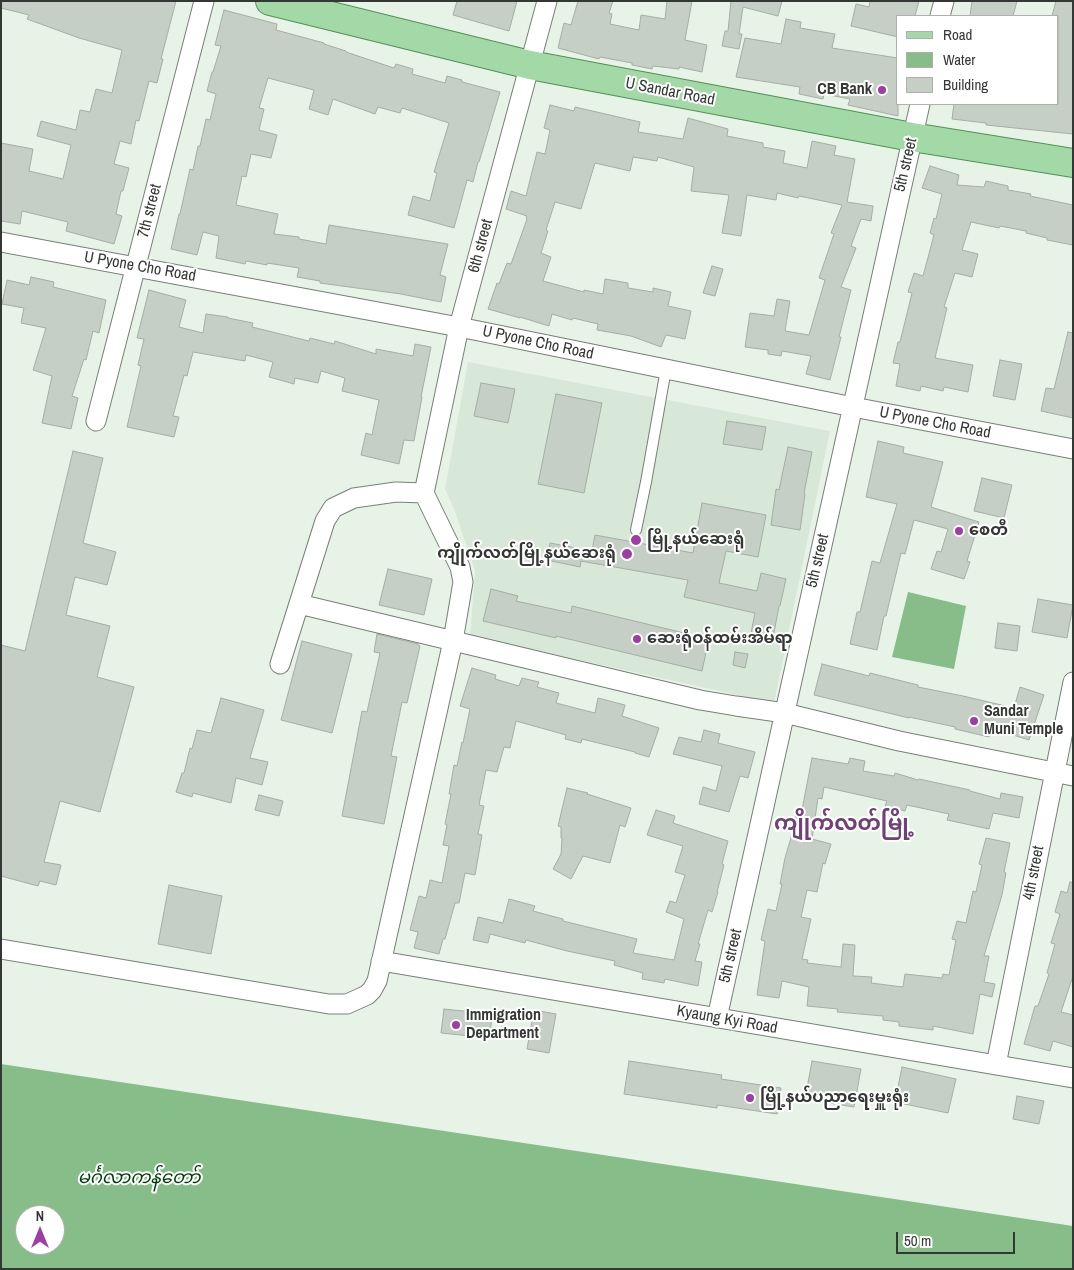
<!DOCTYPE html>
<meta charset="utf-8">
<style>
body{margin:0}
#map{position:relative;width:1074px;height:1270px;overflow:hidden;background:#e8f3e8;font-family:"Archivo Narrow",sans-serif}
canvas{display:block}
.frame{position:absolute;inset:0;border:2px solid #343834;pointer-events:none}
.legend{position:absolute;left:896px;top:15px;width:162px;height:90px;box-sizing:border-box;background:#fff;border:1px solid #aeafae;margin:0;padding:6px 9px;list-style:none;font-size:15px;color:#343834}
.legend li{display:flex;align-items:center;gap:10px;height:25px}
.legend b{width:25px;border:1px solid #aeafae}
.north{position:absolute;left:15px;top:1205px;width:50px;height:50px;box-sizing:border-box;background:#fff;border:1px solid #aeafae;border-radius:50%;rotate:0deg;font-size:14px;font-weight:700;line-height:20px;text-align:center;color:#343834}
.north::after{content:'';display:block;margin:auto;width:18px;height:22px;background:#9e3da4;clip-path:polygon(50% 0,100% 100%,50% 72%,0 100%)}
.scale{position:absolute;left:896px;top:1232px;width:119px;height:22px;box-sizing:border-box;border:2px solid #343834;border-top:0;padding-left:6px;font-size:15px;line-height:18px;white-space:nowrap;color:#343834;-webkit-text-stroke:4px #fff;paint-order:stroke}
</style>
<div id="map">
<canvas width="1074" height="1270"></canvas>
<div class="frame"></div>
<ul class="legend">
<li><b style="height:6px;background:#a2d9a6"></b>Road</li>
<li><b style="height:14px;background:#86bd88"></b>Water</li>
<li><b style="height:14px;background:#c5cfc5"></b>Building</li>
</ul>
<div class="north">N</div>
<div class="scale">50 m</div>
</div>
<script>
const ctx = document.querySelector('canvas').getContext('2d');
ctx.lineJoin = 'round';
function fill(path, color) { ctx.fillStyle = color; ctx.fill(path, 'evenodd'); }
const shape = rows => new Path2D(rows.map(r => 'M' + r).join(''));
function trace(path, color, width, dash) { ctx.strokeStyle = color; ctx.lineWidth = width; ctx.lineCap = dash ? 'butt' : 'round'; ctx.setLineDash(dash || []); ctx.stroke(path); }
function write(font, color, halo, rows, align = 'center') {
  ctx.font = font + ' "Archivo Narrow","Noto Sans Myanmar",sans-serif'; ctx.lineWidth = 4; ctx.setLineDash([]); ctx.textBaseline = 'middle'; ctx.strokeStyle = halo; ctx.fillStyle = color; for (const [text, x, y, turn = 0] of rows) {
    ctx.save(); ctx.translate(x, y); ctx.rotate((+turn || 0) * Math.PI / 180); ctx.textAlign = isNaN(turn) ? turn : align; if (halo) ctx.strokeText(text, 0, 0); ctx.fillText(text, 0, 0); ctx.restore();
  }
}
fill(shape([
 [468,362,830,431,774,703,470,636,475,571,454,509,445,489]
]), '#d8e8d8');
fill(shape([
 [908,592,966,606,954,669,892,657],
 [1,1064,1073,1226,1073,1269,1,1269],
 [25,1215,55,1215,55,1245,25,1245]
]), '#86bd88');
const building = shape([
 [1,1,176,1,161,59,163,59,157,83,149,81,139,121,136,120,131,144,120,141,114,164,129,168,123,191,121,191,116,214,122,216,114,244,66,231,68,222,22,211,20,224,1,221,1,143,33,149,29,171,63,179,71,145,37,136,41,121,76,130,80,110,90,112,96,89,112,93,122,50,79,38,27,19,29,15,1,8,1,1],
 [457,1,517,1,509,31,453,15,457,1],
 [578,1,613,1,609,13,612,14,610,24,639,30,641,15,665,19,667,1,692,1,685,40,707,45,702,72,679,67,679,69,653,66,652,69,632,65,632,63,600,57,599,59,558,48,564,23,571,25,578,1],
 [731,1,782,1,778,16,743,7,739,34,742,34,739,49,722,46,725,31,728,31,731,1],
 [870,1,919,1,915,16,898,16,898,37,851,26,856,4,869,7,870,1],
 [972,1,1017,1,1013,16,970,16,972,1],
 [1056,1,1073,1,1073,134,986,125,986,123,952,119,954,104,1058,104,1058,16,1052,16,1056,1],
 [224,10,277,24,276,30,324,43,324,44,346,51,346,52,394,68,396,64,413,69,412,74,445,83,447,76,462,80,462,82,500,92,479,162,478,162,473,182,467,180,454,228,408,215,413,196,430,201,437,173,434,172,449,123,402,108,400,113,378,107,375,114,333,99,328,115,309,109,314,90,268,78,259,108,264,109,259,130,277,135,271,158,251,154,246,177,242,176,236,205,278,214,274,234,299,237,299,239,326,244,329,225,448,244,440,275,446,277,441,302,401,294,320,283,320,281,297,277,299,268,267,263,267,265,246,261,245,264,216,258,219,236,203,232,197,255,171,249,179,214,180,214,190,169,193,170,198,146,200,146,206,119,210,120,216,94,207,91,212,72,213,72,221,46,215,45,224,10],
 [786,19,801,22,800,28,835,34,832,48,898,58,898,116,848,105,850,99,824,94,823,99,799,94,800,87,736,77,745,38,781,44,786,19],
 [550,105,574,111,575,107,640,122,638,132,683,139,688,118,728,129,727,136,763,143,763,147,785,151,783,163,807,168,812,141,836,146,834,155,855,159,847,202,873,206,871,221,861,219,851,246,856,248,841,287,851,290,839,337,841,337,830,380,806,374,811,356,782,351,781,356,768,354,768,350,745,347,750,313,774,316,777,299,790,301,785,331,809,335,825,280,819,278,834,234,831,233,842,205,799,196,798,198,777,193,776,200,747,195,741,236,722,233,729,195,691,191,694,167,658,157,657,161,633,157,630,171,595,163,581,209,555,202,546,230,548,231,541,253,551,257,543,281,584,292,584,290,603,294,605,279,628,283,628,288,653,292,653,288,671,292,668,306,691,311,685,339,666,335,661,347,631,336,597,330,598,324,573,318,572,320,552,314,549,326,520,317,520,318,488,309,497,283,499,284,507,263,511,264,527,219,526,218,527,216,506,209,511,191,526,196,537,152,545,154,550,130,544,128,550,105],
 [930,166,959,175,957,185,984,187,986,181,1008,186,1008,190,1031,194,1030,196,1073,205,1073,245,1047,240,1047,238,1026,233,1026,231,1000,226,999,228,971,222,962,250,978,254,972,277,955,273,944,307,947,308,935,358,973,365,968,392,944,387,943,391,921,386,920,391,896,386,900,364,893,363,898,342,900,342,912,293,908,292,914,273,923,276,934,235,930,233,934,218,936,219,942,194,922,188,930,166],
 [712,266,723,269,715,296,703,293,712,266],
 [31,277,54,282,53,287,106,300,99,333,93,331,86,360,84,359,72,396,78,398,71,429,42,423,52,376,33,370,46,328,21,323,24,308,2,304,7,280,29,285,31,277],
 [149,290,186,300,179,327,203,333,206,314,228,317,228,318,253,323,252,327,309,341,310,338,334,344,335,341,376,354,376,349,413,356,415,344,431,347,421,397,422,397,414,441,404,440,399,464,361,455,366,433,372,435,379,400,342,391,345,378,321,371,318,383,295,378,294,384,269,377,273,362,246,355,245,361,193,352,187,376,184,375,173,416,179,417,174,437,127,427,141,366,138,365,144,339,137,338,149,290],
 [1068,332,1073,333,1073,418,1041,411,1046,388,1054,389,1068,332],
 [1000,360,1022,364,1015,400,993,396,1000,360],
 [481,383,515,389,508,423,474,416,481,383],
 [556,394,602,403,584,493,538,484,556,394],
 [727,421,766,427,762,450,723,444,727,421],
 [878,441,904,447,903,453,943,462,931,507,979,522,967,561,970,562,964,579,931,569,937,551,941,552,948,529,914,520,905,554,901,553,886,616,884,616,877,650,850,644,857,612,860,612,872,561,880,563,897,504,866,497,878,441],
 [788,447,812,452,804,493,805,494,800,530,771,525,776,489,779,490,788,447],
 [73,451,103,458,83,543,116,552,107,585,75,577,66,615,110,626,97,677,134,687,100,812,60,801,44,862,61,865,56,885,40,881,38,886,1,876,1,645,25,651,73,451],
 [982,478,1012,485,1004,518,974,511,982,478],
 [702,503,766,515,758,557,726,551,719,583,757,591,761,573,786,579,780,606,779,606,772,643,750,638,755,613,684,597,688,580,581,561,580,567,547,560,550,543,592,551,595,535,693,553,702,503],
 [388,569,432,579,424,615,379,605,388,569],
 [491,589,518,596,516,601,571,613,572,606,709,639,702,671,556,636,556,638,483,621,491,589],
 [1038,599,1073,605,1067,638,1032,632,1038,599],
 [998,623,1020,626,1017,651,995,648,998,623],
 [377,634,418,644,418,645,420,646,407,703,402,702,391,756,397,757,384,824,342,816,362,711,367,712,380,653,374,652,377,634],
 [302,641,352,654,332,733,281,720,302,641],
 [735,652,748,654,745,668,733,665,735,652],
 [822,664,869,676,870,673,918,685,918,687,963,696,1014,708,1020,687,1044,695,1029,740,991,728,989,737,955,729,955,727,909,717,909,718,814,695,822,664],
 [472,668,496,675,495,679,519,686,522,678,539,682,537,687,559,693,556,703,595,713,598,698,625,705,622,716,659,728,649,757,635,753,635,752,582,739,581,743,565,739,566,735,516,721,510,748,504,747,497,772,486,770,479,805,484,806,478,834,482,835,475,875,465,873,459,903,455,903,445,939,443,939,439,954,414,948,418,932,410,930,419,896,426,898,430,880,442,883,449,846,443,845,447,825,445,824,451,794,449,794,454,765,457,766,462,742,463,743,470,709,460,706,472,668],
 [221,698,264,710,250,758,268,762,262,785,236,778,231,803,193,793,192,797,176,792,182,773,184,773,190,748,192,749,197,730,211,733,221,698],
 [704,730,720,734,718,743,755,752,748,778,740,776,729,812,699,804,703,787,716,791,722,766,673,754,679,737,701,742,704,730],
 [812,758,848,764,850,758,865,761,863,771,894,776,895,773,918,780,919,779,970,790,970,791,1000,799,1001,793,1023,797,1019,818,993,813,989,829,947,820,949,814,907,805,905,811,885,806,887,801,824,787,822,799,818,798,812,839,831,844,825,864,823,863,817,892,807,890,801,917,811,919,802,959,808,960,807,963,841,967,843,944,855,945,853,976,872,977,871,983,903,987,905,974,942,978,943,974,949,975,956,940,952,939,957,921,966,923,973,891,976,892,982,865,979,864,986,838,1010,843,1004,872,1006,873,1002,895,984,956,989,956,984,982,995,984,992,997,980,994,973,1034,933,1026,933,1030,899,1026,899,1022,883,1020,883,1016,837,1012,838,1009,807,1006,809,987,782,981,779,998,757,995,765,941,761,940,768,909,776,911,782,884,780,884,785,858,795,824,796,815,801,815,812,758],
 [567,788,588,793,587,794,631,808,625,827,620,825,610,863,583,856,571,879,553,869,561,854,562,838,561,838,561,827,558,826,567,788],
 [259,795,283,801,279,816,255,810,259,795],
 [656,810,675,816,673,823,728,841,722,864,724,865,717,892,718,892,712,912,708,910,698,944,700,944,695,961,702,962,698,986,665,979,664,983,642,979,643,973,614,965,615,961,567,951,526,940,525,943,490,934,488,943,473,940,478,917,503,923,509,899,535,906,533,911,563,919,563,921,637,939,633,953,674,960,684,919,666,912,670,901,676,903,685,875,675,872,683,846,647,835,656,810],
 [1070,882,1073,883,1073,976,1061,1012,1073,1015,1073,1047,1053,1041,1050,1051,1024,1044,1035,1006,1038,1006,1049,974,1047,973,1055,944,1051,943,1060,914,1055,912,1061,891,1067,893,1070,882],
 [169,885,222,896,211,954,158,944,169,885],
 [444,1009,492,1014,490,1038,441,1033,444,1009],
 [534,1010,556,1014,549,1053,527,1049,534,1010],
 [629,1061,722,1075,721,1079,781,1088,777,1114,717,1105,717,1108,624,1094,629,1061],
 [812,1061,861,1069,854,1107,805,1099,812,1061],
 [902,1067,956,1079,948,1113,895,1102,902,1067],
 [1017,1096,1044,1101,1039,1124,1013,1119,1017,1096]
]);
fill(building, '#c5cfc5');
trace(building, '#a4aea4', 1);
const service = shape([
 [636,530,646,482,666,369]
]);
const minor = shape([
 [940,16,944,1],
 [1,242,459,327,853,407,1073,449],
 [96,421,204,1],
 [424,493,459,327,547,1],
 [299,604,700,700,736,706,785,713,899,741,1073,776],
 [280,664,325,521,333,508,354,498,396,492,424,493],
 [1,949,329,1004,347,1004,367,995,372,990,377,981,453,641,463,582,460,567,424,493],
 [381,961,1073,1078],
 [717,1018,920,104],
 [996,1065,1073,682]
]);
const primary = shape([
 [270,1,530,65,912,137,1073,163]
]);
trace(service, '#778077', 12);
trace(minor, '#778077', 21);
trace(primary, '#539057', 30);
trace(service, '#fff', 10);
trace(minor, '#fff', 19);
trace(primary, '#a2d9a6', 28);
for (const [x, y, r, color] of [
 [882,90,5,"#9e3da4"],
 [959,531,5,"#9e3da4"],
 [636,540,6,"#9e3da4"],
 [627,554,6,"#9e3da4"],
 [637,639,5,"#9e3da4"],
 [974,721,5,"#9e3da4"],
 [456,1025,5,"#9e3da4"],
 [750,1098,5,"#9e3da4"]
]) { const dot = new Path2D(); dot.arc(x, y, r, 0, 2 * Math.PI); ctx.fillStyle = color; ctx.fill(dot); trace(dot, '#fff', 2); }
write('bold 16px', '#343834', '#fff', [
 ["CB Bank",872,90,"right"],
 ["စေတီ",969,531],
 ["မြို့နယ်ဆေးရုံ",647,540],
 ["ကျိုက်လတ်မြို့နယ်ဆေးရုံ",616,554,"right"],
 ["ဆေးရုံဝန်ထမ်းအိမ်ရာ",647,639],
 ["Sandar",984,712],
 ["Muni Temple",984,730],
 ["Immigration",466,1016],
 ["Department",466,1034],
 ["မြို့နယ်ပညာရေးမှူးရုံး",760,1098]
], 'left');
write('16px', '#343834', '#fff', [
 ["U Sandar Road",670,92,11],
 ["5th street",906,165,-77],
 ["7th street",150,211,-76],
 ["6th street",481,246,-75],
 ["U Pyone Cho Road",140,267,10],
 ["U Pyone Cho Road",538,343,12],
 ["U Pyone Cho Road",935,423,11],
 ["5th street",818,561,-77],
 ["4th street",1034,873,-79],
 ["5th street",731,956,-77],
 ["Kyaung Kyi Road",727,1020,10]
]);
write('italic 18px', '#003d09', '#fff', [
 ["မင်္ဂလာကန်တော်",139,1178]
]);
write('bold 21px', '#714074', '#fff', [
 ["ကျိုက်လတ်မြို့",844,824]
]);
</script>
